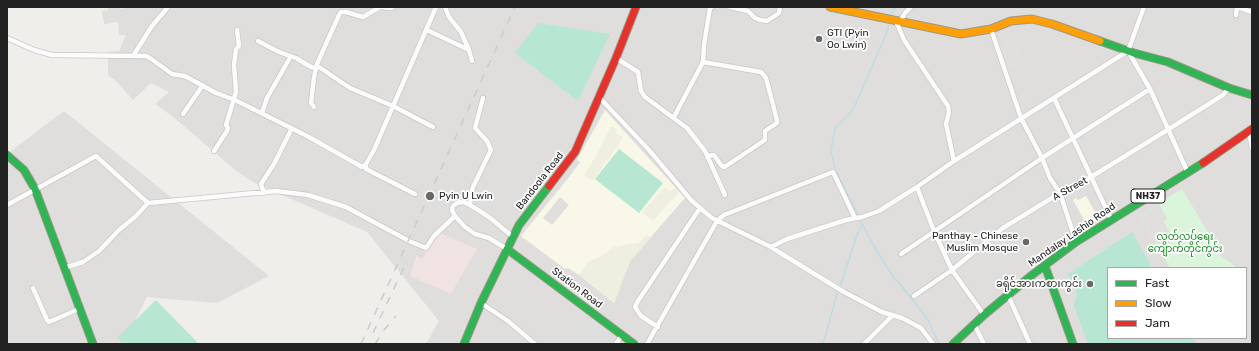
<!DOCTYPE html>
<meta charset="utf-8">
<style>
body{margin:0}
#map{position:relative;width:1259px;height:351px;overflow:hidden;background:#f0eeeb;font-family:Rubik,sans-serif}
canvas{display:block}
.frame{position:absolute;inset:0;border:8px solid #222;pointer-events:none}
.legend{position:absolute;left:1107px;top:267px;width:140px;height:72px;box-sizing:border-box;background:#fff;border:1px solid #a7a7a7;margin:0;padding:5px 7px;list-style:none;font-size:12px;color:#222}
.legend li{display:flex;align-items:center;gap:8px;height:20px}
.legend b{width:20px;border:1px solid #a7a7a7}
</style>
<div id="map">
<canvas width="1259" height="351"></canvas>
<div class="frame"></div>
<ul class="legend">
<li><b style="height:5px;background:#30b455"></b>Fast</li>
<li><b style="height:5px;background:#ff9f0a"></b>Slow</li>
<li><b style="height:5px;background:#e5322d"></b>Jam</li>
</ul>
</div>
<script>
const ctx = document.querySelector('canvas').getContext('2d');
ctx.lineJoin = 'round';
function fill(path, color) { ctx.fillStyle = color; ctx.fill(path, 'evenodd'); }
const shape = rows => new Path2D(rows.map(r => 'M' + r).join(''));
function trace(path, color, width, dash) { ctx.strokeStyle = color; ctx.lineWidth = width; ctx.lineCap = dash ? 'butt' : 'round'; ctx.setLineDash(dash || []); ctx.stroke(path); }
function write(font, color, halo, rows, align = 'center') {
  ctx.font = font + ' Rubik,"Noto Sans Myanmar",sans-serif'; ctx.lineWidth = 3.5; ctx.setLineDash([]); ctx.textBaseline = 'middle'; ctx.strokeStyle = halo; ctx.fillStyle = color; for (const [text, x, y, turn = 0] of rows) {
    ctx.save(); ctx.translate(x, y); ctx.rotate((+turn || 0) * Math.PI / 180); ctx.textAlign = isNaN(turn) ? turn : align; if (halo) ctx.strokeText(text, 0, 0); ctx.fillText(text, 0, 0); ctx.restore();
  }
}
fill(shape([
 [108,7,119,7,120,9,131,7,1252,7,1252,344,426,344,439,321,367,232,259,185,248,179,234,169,172,116,155,104,169,92,151,83,133,100,116,81,108,75,108,52,119,51,126,35,119,35,118,22,104,24,102,11,108,10],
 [1108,268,1246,268,1246,338,1108,338],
 [64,111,269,276,217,303,147,297,123,344,7,344,7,154]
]), '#dfdedc');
fill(shape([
 [440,233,477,249,451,294,410,276,416,256,422,259,437,235]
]), '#f1e3e1');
fill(shape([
 [605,110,685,198,630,261,614,303,579,275,568,268,565,269,525,239,524,239,521,236,573,172,580,162,577,160],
 [1086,196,1099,219,1087,225,1073,200,1076,198,1078,200]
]), '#f8f7e8');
fill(shape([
 [1150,7,1234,7,1236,11,1234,38,1233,79,1136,47],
 [589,316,614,336,609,344,570,344]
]), '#dededc');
fill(shape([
 [611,126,617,129,616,133,623,137,610,157,606,161,593,181,584,175,596,156],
 [665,187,670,192,675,187,679,192,653,221,642,212],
 [646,235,651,238,630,261,614,303,579,275,589,261,600,257,614,247,629,244,639,243]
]), '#efefdf');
fill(shape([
 [1182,189,1209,234,1214,247,1220,255,1238,268,1170,268,1140,215]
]), '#daf5da');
fill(shape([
 [538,23,610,34,578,101,515,53],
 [619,149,663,183,639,213,595,179],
 [1132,232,1152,268,1108,268,1108,338,1192,338,1196,344,1088,344,1074,306,1077,293,1068,274],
 [156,300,199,344,123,344,117,338]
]), '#b7e6d2');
fill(shape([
 [1014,31,1033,32,1028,48,1023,46,1018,57,1024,59,1020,70,1015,66,1009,68,998,37],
 [560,197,569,205,552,225,543,218],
 [1159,204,1167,218,1164,222,1174,240,1160,249,1140,215]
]), '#e0dfde');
trace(shape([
 [890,18,893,11,896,7],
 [889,21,887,32,853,110,835,128,831,150,835,169,871,241,893,277,900,284,928,320,939,344],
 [840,287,857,235,862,225],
 [823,344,838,291]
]), '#bfdbe3', 1.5);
const street = shape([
 [382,7,390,8,393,7],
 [445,7,449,17,461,32,469,50,472,61],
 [730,7,748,11,755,18,760,20,767,21,779,13,780,7],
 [1237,7,1252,12],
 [1236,15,1237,7],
 [896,21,904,40,948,106,949,112,946,124,954,161],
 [900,22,905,13,911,7],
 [991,29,1021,118,1042,158,1050,178,1060,193,1076,242],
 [427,30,469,50],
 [7,38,34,50,52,55,146,56,150,58,172,74,185,76,216,93,235,100,309,137,362,167,366,164,374,150,436,7],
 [258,41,279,52,296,58,311,67,316,68,319,67,350,88,393,106,433,127],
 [1128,51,1150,89,1188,173],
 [133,56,152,26,168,7],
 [616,58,638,72,641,91,645,97,687,128,705,151,725,195],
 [703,62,761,72,766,78,777,120,777,123,765,131,765,140,726,166,723,167,721,165,714,155,707,156],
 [598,96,649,150,691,200,712,218,771,247,782,254,844,292,882,312,902,318,921,328,933,344],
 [1054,98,1111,219],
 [314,107,311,103,314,77,317,64,339,15,341,12,346,12,363,17,380,7],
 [262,113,267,98,291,56],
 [183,114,203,85],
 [674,117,703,62,704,45,710,8,712,7],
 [1249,131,1252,148],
 [214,151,227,131,228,128,226,125,236,92,234,65,236,49,239,46,237,30],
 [366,164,366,169,415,194],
 [917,187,934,231,952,270,984,315],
 [264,193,261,184,274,164,292,128],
 [7,205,96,156,148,203,276,191,308,195,346,207,409,241,426,248,434,236,455,216],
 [470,205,471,194,473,187,491,150,487,141,475,128,483,98],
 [771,247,787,239,846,220,862,217,879,211,917,187,954,161,1128,51,1144,7],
 [507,249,489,238,475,234,465,227,455,216,452,210,453,206,457,203,463,202,470,205,489,217,512,236],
 [901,254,1042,158,1150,89],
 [64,268,83,262,99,251,119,230,136,216,148,203],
 [33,288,47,320,49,322,79,309],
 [1008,295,1030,344],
 [914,296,952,270,1003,228,1060,193,1091,177,1169,129,1223,95,1229,88],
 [481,303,508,321,535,344],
 [974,324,984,344],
 [658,327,641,316,635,307,638,301,700,208],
 [616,344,622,335],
 [647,344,717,221,724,215,833,172,855,218],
 [864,344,893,315]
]);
const fast = shape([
 [1100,41,1134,53,1168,62,1229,88,1252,95],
 [7,155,24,170,35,189,93,344],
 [507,249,634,344],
 [1045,266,1073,344],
 [464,344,481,303,519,225,549,186],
 [953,344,984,315,1032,275,1076,242,1203,163]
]);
const slow = shape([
 [830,7,961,34,991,29,1011,21,1032,19,1052,24,1100,41]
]);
const jam = shape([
 [1203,163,1252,129],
 [549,186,575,152,616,58,636,7]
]);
trace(street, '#c9c8c7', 6);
trace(fast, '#999a82', 9);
trace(slow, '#999a82', 9);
trace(jam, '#999a82', 9);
trace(street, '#fdfcfc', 4.5);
trace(fast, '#30b455', 7);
trace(slow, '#ff9f0a', 7);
trace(jam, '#e5322d', 7);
trace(shape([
 [373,333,406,263],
 [361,344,515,7],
 [375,344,384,330,396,316]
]), '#ccc', 1.5, [8, 8]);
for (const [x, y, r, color] of [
 [819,39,4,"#6a6968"],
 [430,196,5,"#6a6968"],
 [1026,242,4,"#6a6968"],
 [1090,284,4,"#6a6968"]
]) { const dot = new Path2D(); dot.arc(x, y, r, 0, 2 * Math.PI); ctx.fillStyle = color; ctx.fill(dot); trace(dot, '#fff', 1.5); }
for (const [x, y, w] of [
 [1148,196,34]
]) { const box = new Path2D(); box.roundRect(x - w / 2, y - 7, w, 14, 3); ctx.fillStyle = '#fff'; ctx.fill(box); trace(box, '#222', 1); }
write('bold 9px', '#222', null, [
 ["NH37",1148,196]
]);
write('10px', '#222', '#fff', [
 ["GTI (Pyin",827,33],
 ["Oo Lwin)",827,45],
 ["Pyin U Lwin",439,196],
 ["Panthay - Chinese",1018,236,"right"],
 ["Muslim Mosque",1018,248,"right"],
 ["ခရိုင်အားကစားကွင်း",1082,284,"right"]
], 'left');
write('10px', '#222', '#fff', [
 ["Bandoola Road",540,181,-52],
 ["A Street",1070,189,-29],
 ["Mandalay Lashio Road",1072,235,-35],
 ["Station Road",577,288,37]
]);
write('10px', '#0c8416', '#fff', [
 ["လွတ်လပ်ရေး",1185,237],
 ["ကျောက်တိုင်ကွင်း",1185,249]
]);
</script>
